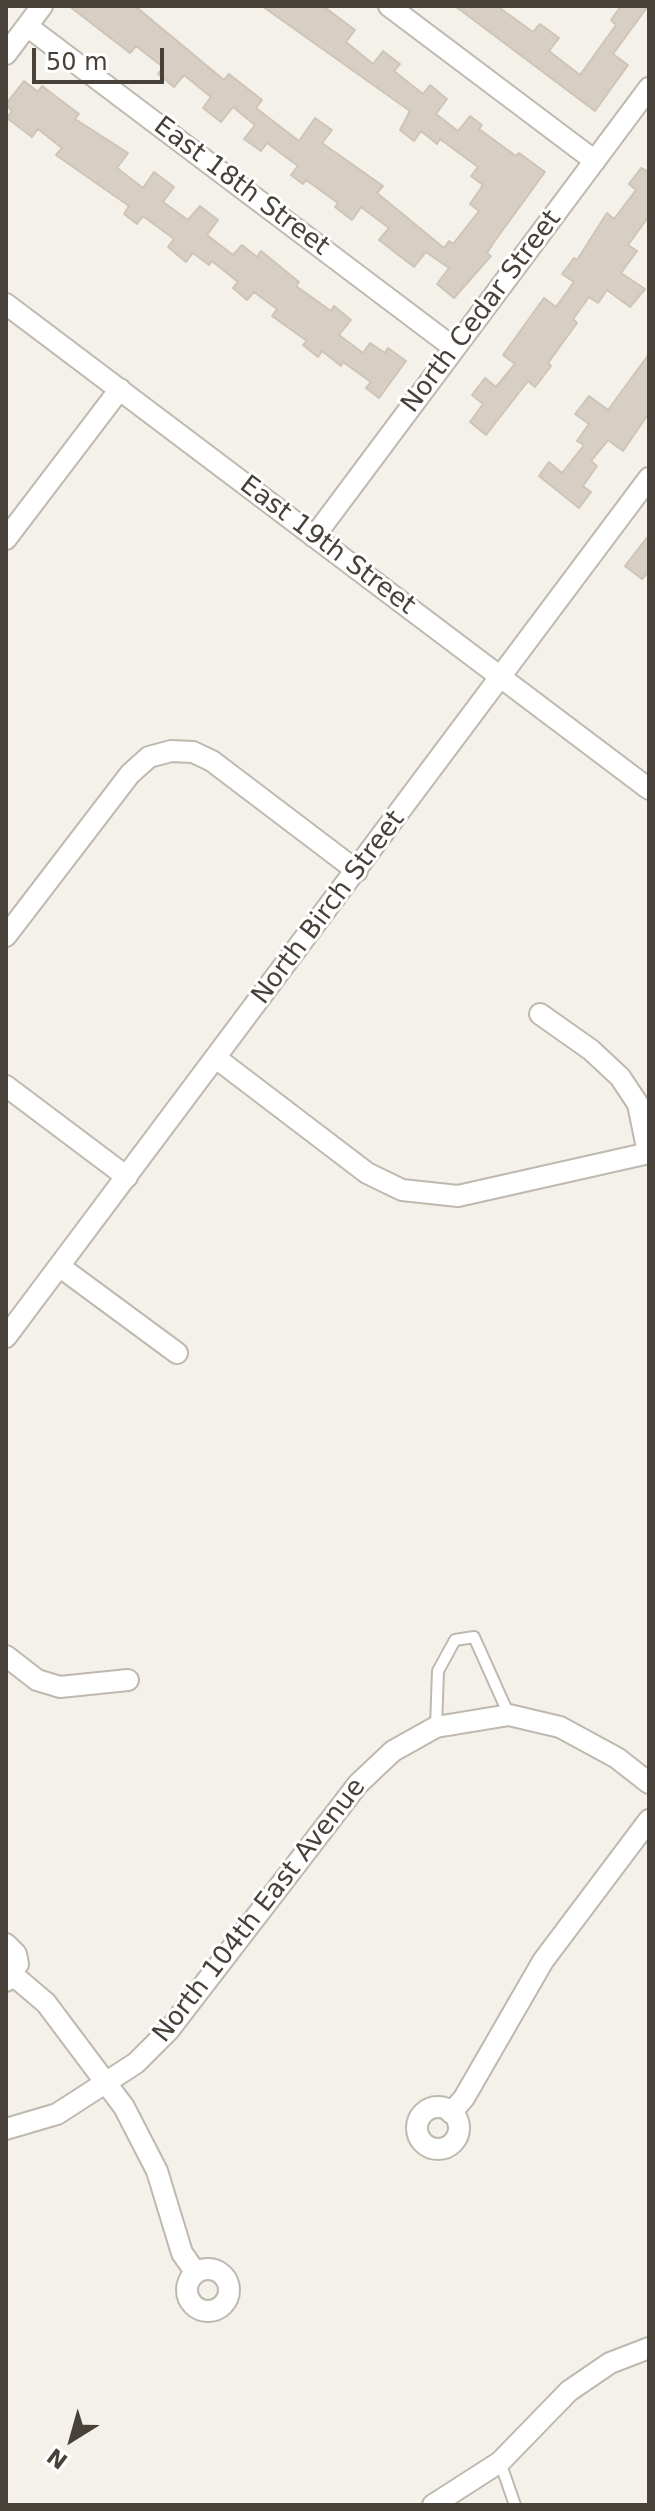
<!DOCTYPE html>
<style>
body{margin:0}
#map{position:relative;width:655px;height:2511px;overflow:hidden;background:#f4f1eb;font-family:"DejaVu Sans",sans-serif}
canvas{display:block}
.frame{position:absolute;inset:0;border:8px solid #484139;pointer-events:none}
.north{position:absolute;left:32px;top:2399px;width:80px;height:80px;-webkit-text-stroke:6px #fff;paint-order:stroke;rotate:217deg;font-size:22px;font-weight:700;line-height:32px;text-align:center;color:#484139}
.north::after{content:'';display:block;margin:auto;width:28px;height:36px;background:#484139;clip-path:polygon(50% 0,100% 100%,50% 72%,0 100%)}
.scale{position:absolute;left:32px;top:48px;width:132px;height:36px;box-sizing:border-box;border:4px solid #484139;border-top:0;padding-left:10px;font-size:24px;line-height:28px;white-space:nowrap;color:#484139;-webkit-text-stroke:6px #fff;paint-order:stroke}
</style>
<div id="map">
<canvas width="655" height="2511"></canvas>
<div class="frame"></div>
<div class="north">N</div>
<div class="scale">50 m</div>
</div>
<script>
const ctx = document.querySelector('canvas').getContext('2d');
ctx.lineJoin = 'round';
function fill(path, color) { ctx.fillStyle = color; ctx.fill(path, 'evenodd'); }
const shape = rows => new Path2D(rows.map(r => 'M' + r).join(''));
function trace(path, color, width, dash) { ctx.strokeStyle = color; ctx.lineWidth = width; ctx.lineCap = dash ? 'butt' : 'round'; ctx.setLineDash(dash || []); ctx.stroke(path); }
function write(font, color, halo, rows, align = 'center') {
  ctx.font = font + ' "DejaVu Sans",sans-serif'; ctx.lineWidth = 6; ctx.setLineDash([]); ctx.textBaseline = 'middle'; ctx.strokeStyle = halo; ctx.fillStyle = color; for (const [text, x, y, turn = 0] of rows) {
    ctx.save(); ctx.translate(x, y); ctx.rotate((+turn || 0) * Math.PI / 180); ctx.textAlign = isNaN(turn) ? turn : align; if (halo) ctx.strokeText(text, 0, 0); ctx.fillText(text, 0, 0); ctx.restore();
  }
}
const building = shape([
 [69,6,135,6,224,80,229,74,262,100,256,108,299,141,315,118,332,130,322,143,383,186,377,193,444,248,449,241,453,244,479,211,470,204,483,185,471,176,478,167,440,139,437,144,421,131,414,141,400,130,410,111,262,6,323,6,355,30,346,42,373,64,383,51,400,64,394,71,423,94,430,85,447,99,436,114,458,131,470,116,482,125,479,129,516,156,519,153,545,172,494,242,487,253,491,256,454,298,437,284,449,268,426,252,414,267,379,240,389,228,361,207,352,220,335,207,338,203,306,180,303,184,291,175,298,166,267,143,261,151,244,139,255,125,233,107,221,122,203,108,211,97,184,75,174,87,158,74,163,67,136,46,130,53,69,6],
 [455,6,497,6,533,32,540,24,559,38,549,51,580,75,616,25,611,20,621,6,648,6,613,54,628,65,595,111,455,6],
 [24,81,38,92,42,86,79,114,75,119,128,153,117,168,143,188,154,172,174,187,163,202,188,220,200,206,218,220,207,235,233,255,242,245,257,257,261,251,299,282,296,286,331,311,334,306,351,320,339,335,363,353,370,343,385,353,388,348,406,361,379,398,366,388,371,382,343,362,341,366,322,351,318,357,303,345,307,341,272,316,277,309,254,292,247,300,233,288,238,282,212,261,209,265,193,253,186,262,168,247,174,239,143,216,137,224,124,214,129,206,56,155,62,148,38,129,32,137,7,118,12,111,6,104,24,81],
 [641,168,649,172,649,216,628,245,637,251,621,273,645,289,630,307,607,290,598,303,589,297,573,319,577,323,548,363,551,366,535,387,528,381,486,435,470,422,483,404,472,395,485,378,496,387,515,364,503,355,544,298,556,307,574,282,562,274,574,258,577,260,607,213,614,219,636,190,629,184,641,168],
 [649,354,649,413,623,451,608,440,591,461,597,466,583,486,591,492,579,508,539,476,549,462,562,473,584,445,577,441,589,424,575,414,589,396,608,410,649,354],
 [649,535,649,571,642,579,625,566,649,535]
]);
fill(building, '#d8cfc4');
trace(building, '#cfc4b5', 2);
const lane = shape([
 [436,1727,438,1671,455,1640,474,1637,509,1715],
 [500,2462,515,2505]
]);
const street = shape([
 [389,6,595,161],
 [27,26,454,348],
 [6,54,42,6],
 [6,304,649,789],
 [314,537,649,88],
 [6,539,120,389],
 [6,936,130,774,149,757,171,751,193,752,212,761,357,871],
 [540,1014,591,1050,620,1077,638,1104,648,1153],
 [216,1058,367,1173,402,1190,458,1196,649,1153],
 [6,1086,127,1177],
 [59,1266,177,1353],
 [6,1337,649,478],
 [6,1656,37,1680,60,1687,128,1680],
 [6,1944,16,1954,18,1964,6,1981],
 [13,1975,46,2003,124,2107,157,2171,182,2253,196,2273],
 '417 2128a21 21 0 1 1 42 0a21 21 0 1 1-42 0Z',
 [451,2113,464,2098,543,1961,649,1820],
 [6,2129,57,2114,136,2063,169,2030,358,1784,393,1751,436,1727,509,1715,560,1727,617,1758,649,1783],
 '187 2290a21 21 0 1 1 42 0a21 21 0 1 1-42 0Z',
 [433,2505,500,2462,569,2391,610,2363,649,2348]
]);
trace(lane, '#bfb8ae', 14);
trace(street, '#bfb8ae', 24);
trace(lane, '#fff', 10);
trace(street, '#fff', 20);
write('26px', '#484139', '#fff', [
 ["East 18th Street",241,187,37],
 ["North Cedar Street",482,312,-53],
 ["East 19th Street",327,546,37],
 ["North Birch Street",329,908,-53],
 ["North 104th East Avenue",260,1911,-52]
]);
</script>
